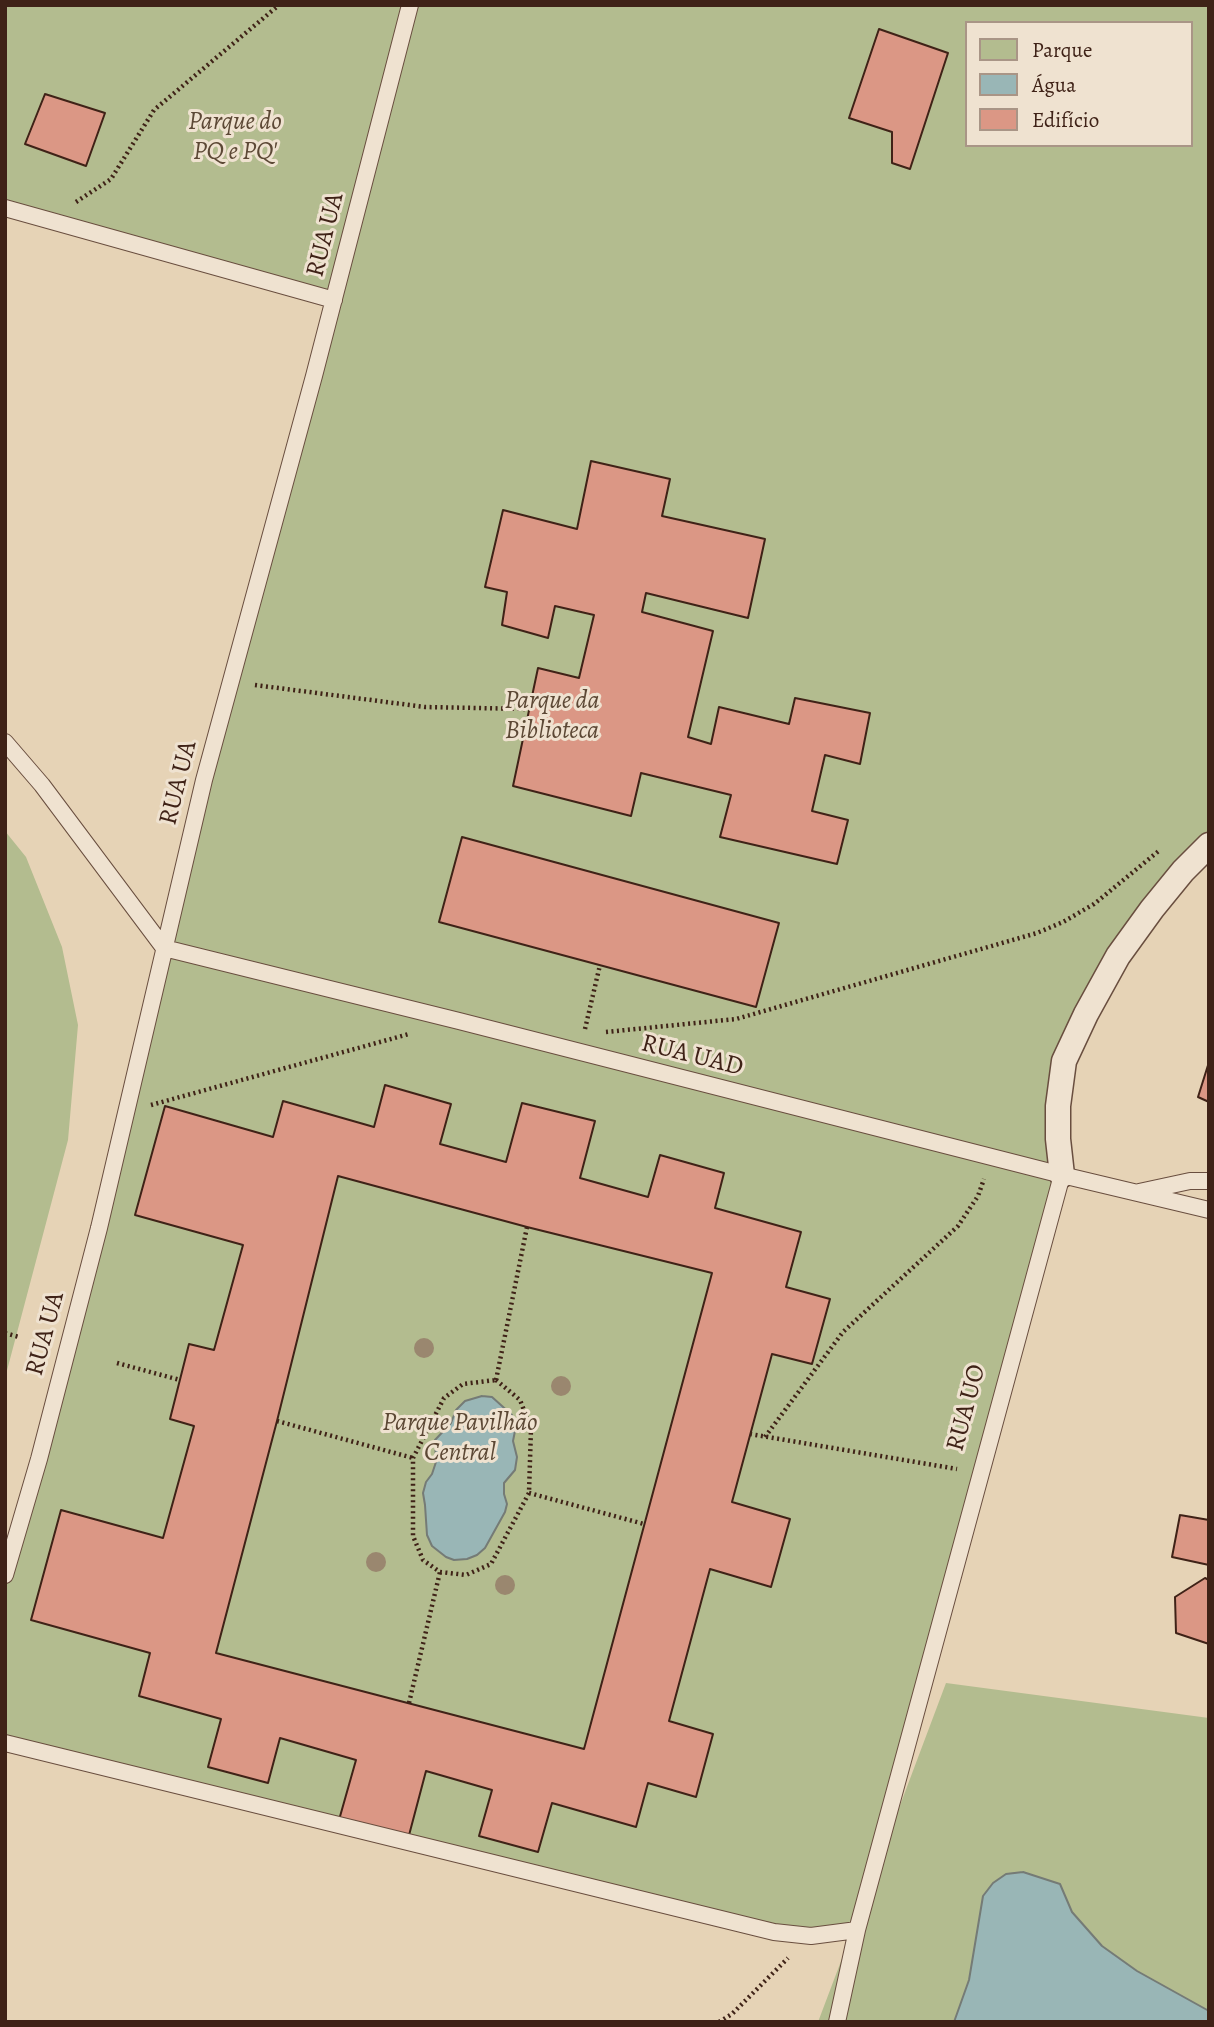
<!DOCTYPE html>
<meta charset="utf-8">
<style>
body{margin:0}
#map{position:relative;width:1214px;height:2027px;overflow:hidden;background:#e6d3b6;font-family:Alegreya,serif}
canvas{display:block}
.frame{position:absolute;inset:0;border:7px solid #3f2217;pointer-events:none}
.legend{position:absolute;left:965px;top:21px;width:228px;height:126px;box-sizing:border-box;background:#efe2d0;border:2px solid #a99586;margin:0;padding:9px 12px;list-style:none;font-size:21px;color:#3f2217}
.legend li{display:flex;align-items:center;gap:14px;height:35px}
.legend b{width:35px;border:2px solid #a99586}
</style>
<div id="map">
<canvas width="1214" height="2027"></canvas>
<div class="frame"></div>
<ul class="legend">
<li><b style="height:19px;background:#b3bc8f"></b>Parque</li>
<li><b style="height:19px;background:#99b6b6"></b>Água</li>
<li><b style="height:19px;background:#db9785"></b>Edifício</li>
</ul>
</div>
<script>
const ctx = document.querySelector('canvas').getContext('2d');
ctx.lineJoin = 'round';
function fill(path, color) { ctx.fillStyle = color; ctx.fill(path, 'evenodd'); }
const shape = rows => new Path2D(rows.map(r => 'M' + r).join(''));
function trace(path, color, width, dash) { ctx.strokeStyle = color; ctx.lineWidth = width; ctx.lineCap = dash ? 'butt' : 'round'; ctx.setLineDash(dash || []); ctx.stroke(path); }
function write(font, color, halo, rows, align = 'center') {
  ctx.font = font + ' Alegreya,serif'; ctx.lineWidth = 6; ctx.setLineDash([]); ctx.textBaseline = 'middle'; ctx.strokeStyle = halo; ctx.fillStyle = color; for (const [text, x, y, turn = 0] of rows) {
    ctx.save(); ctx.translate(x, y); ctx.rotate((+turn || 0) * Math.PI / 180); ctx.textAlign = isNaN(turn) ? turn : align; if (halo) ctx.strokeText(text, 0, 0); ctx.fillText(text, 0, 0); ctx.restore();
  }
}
fill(shape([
 [5,5,1209,5,1209,863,1129,941,1064,1061,1062,1175,872,1880,946,1683,1209,1718,1209,2022,818,2022,852,1932,811,1936,5,1743,5,1559,334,300,5,216],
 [967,23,1191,23,1191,145,967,145],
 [5,831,26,857,62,947,78,1025,68,1140,5,1378]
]), '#b3bc8f');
const water = shape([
 [482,1396,492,1397,512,1415,516,1426,513,1441,517,1457,515,1470,504,1483,504,1494,507,1504,505,1512,485,1548,477,1555,467,1559,454,1560,446,1557,432,1546,427,1535,425,1505,423,1493,426,1482,432,1474,436,1462,435,1440,451,1423,456,1410,465,1401,482,1396],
 [1023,1872,1060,1884,1072,1912,1102,1946,1137,1971,1209,2011,1209,2022,954,2022,969,1980,983,1896,993,1883,1006,1874,1023,1872]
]);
fill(water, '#99b6b6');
trace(water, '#757b76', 2);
const building = shape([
 [879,29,948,53,910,169,892,163,892,132,849,118,879,29],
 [45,94,105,113,86,166,25,144,45,94],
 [591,461,670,479,662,516,765,539,748,618,646,593,642,612,713,631,688,737,711,744,719,707,789,724,795,698,870,713,860,764,825,755,812,811,848,820,837,864,720,837,731,795,641,773,631,816,513,786,538,668,579,678,594,615,555,606,548,638,502,625,507,592,485,587,503,510,577,529,591,461],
 [462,837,779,923,756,1007,439,922,462,837],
 [1209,1062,1209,1102,1198,1097,1209,1062],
 [385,1085,451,1104,440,1144,506,1162,522,1103,595,1121,580,1178,648,1197,660,1155,724,1173,715,1208,801,1232,786,1287,830,1299,812,1364,772,1354,732,1502,790,1519,771,1587,710,1569,669,1721,713,1734,696,1797,648,1783,636,1827,552,1803,538,1852,479,1836,492,1790,426,1771,408,1839,339,1820,356,1760,280,1738,268,1783,208,1767,221,1719,139,1696,150,1653,31,1620,61,1510,163,1538,194,1426,170,1419,189,1344,214,1350,243,1245,135,1215,165,1106,273,1137,283,1101,374,1127,385,1085],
 [338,1176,527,1227,712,1273,584,1749,216,1653,277,1421,338,1176],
 [1180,1515,1209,1520,1209,1565,1172,1557,1180,1515],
 [1205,1578,1209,1580,1209,1644,1176,1633,1175,1597,1205,1578]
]);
fill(building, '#db9785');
trace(building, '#3f2217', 2);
const service = shape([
 [5,208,334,300],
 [5,742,42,785,164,948],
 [164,948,459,1021,1062,1175,1209,1210],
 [1139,1192,1190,1181,1209,1181],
 [5,1575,39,1459,99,1228,204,780,314,376,410,5],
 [5,1743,774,1932,811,1936,857,1930],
 [837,2022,857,1930,1062,1175]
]);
const pedestrian = shape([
 [1062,1175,1058,1139,1058,1106,1064,1061,1086,1014,1118,956,1152,909,1183,871,1209,845]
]);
trace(service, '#694e3f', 18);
trace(pedestrian, '#694e3f', 27);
trace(shape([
 [76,202,111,179,154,110,279,5],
 [255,685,425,707,529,709],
 [585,1029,600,965],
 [606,1032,736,1019,1037,933,1063,922,1094,904,1160,850],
 [151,1105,409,1034],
 [5,1333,19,1337],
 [117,1363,180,1380],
 [496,1380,520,1400,531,1428,529,1493,491,1564,466,1575,440,1572,423,1560,413,1536,413,1458,444,1398,463,1384,496,1380],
 [496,1380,527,1227],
 [277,1421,413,1458],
 [750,1434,957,1469],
 [765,1437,843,1332,958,1226,978,1196,984,1179],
 [529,1493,644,1524],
 [409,1703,440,1572],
 [719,2022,732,2014,788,1958]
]), '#3f2217', 4.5, [2, 3.5]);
trace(service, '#efe2d0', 16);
trace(pedestrian, '#efe2d0', 24);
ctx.fillStyle = '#9a876f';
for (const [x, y] of [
 [424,1348],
 [561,1386],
 [376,1562],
 [505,1585]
]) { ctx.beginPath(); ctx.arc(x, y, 10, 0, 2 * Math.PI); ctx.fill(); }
write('italic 26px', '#5c4835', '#efe2d0', [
 ["Parque do",235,123],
 ["PQ e PQ'",235,153],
 ["Parque da",552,702],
 ["Biblioteca",552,732],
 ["Parque Pavilhão",460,1424],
 ["Central",460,1454]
]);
write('26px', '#3f2217', '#efe2d0', [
 ["RUA UA",326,235,-76],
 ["RUA UA",179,783,-76],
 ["RUA UAD",692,1056,14],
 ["RUA UA",46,1334,-75],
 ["RUA UO",967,1408,-75]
]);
</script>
